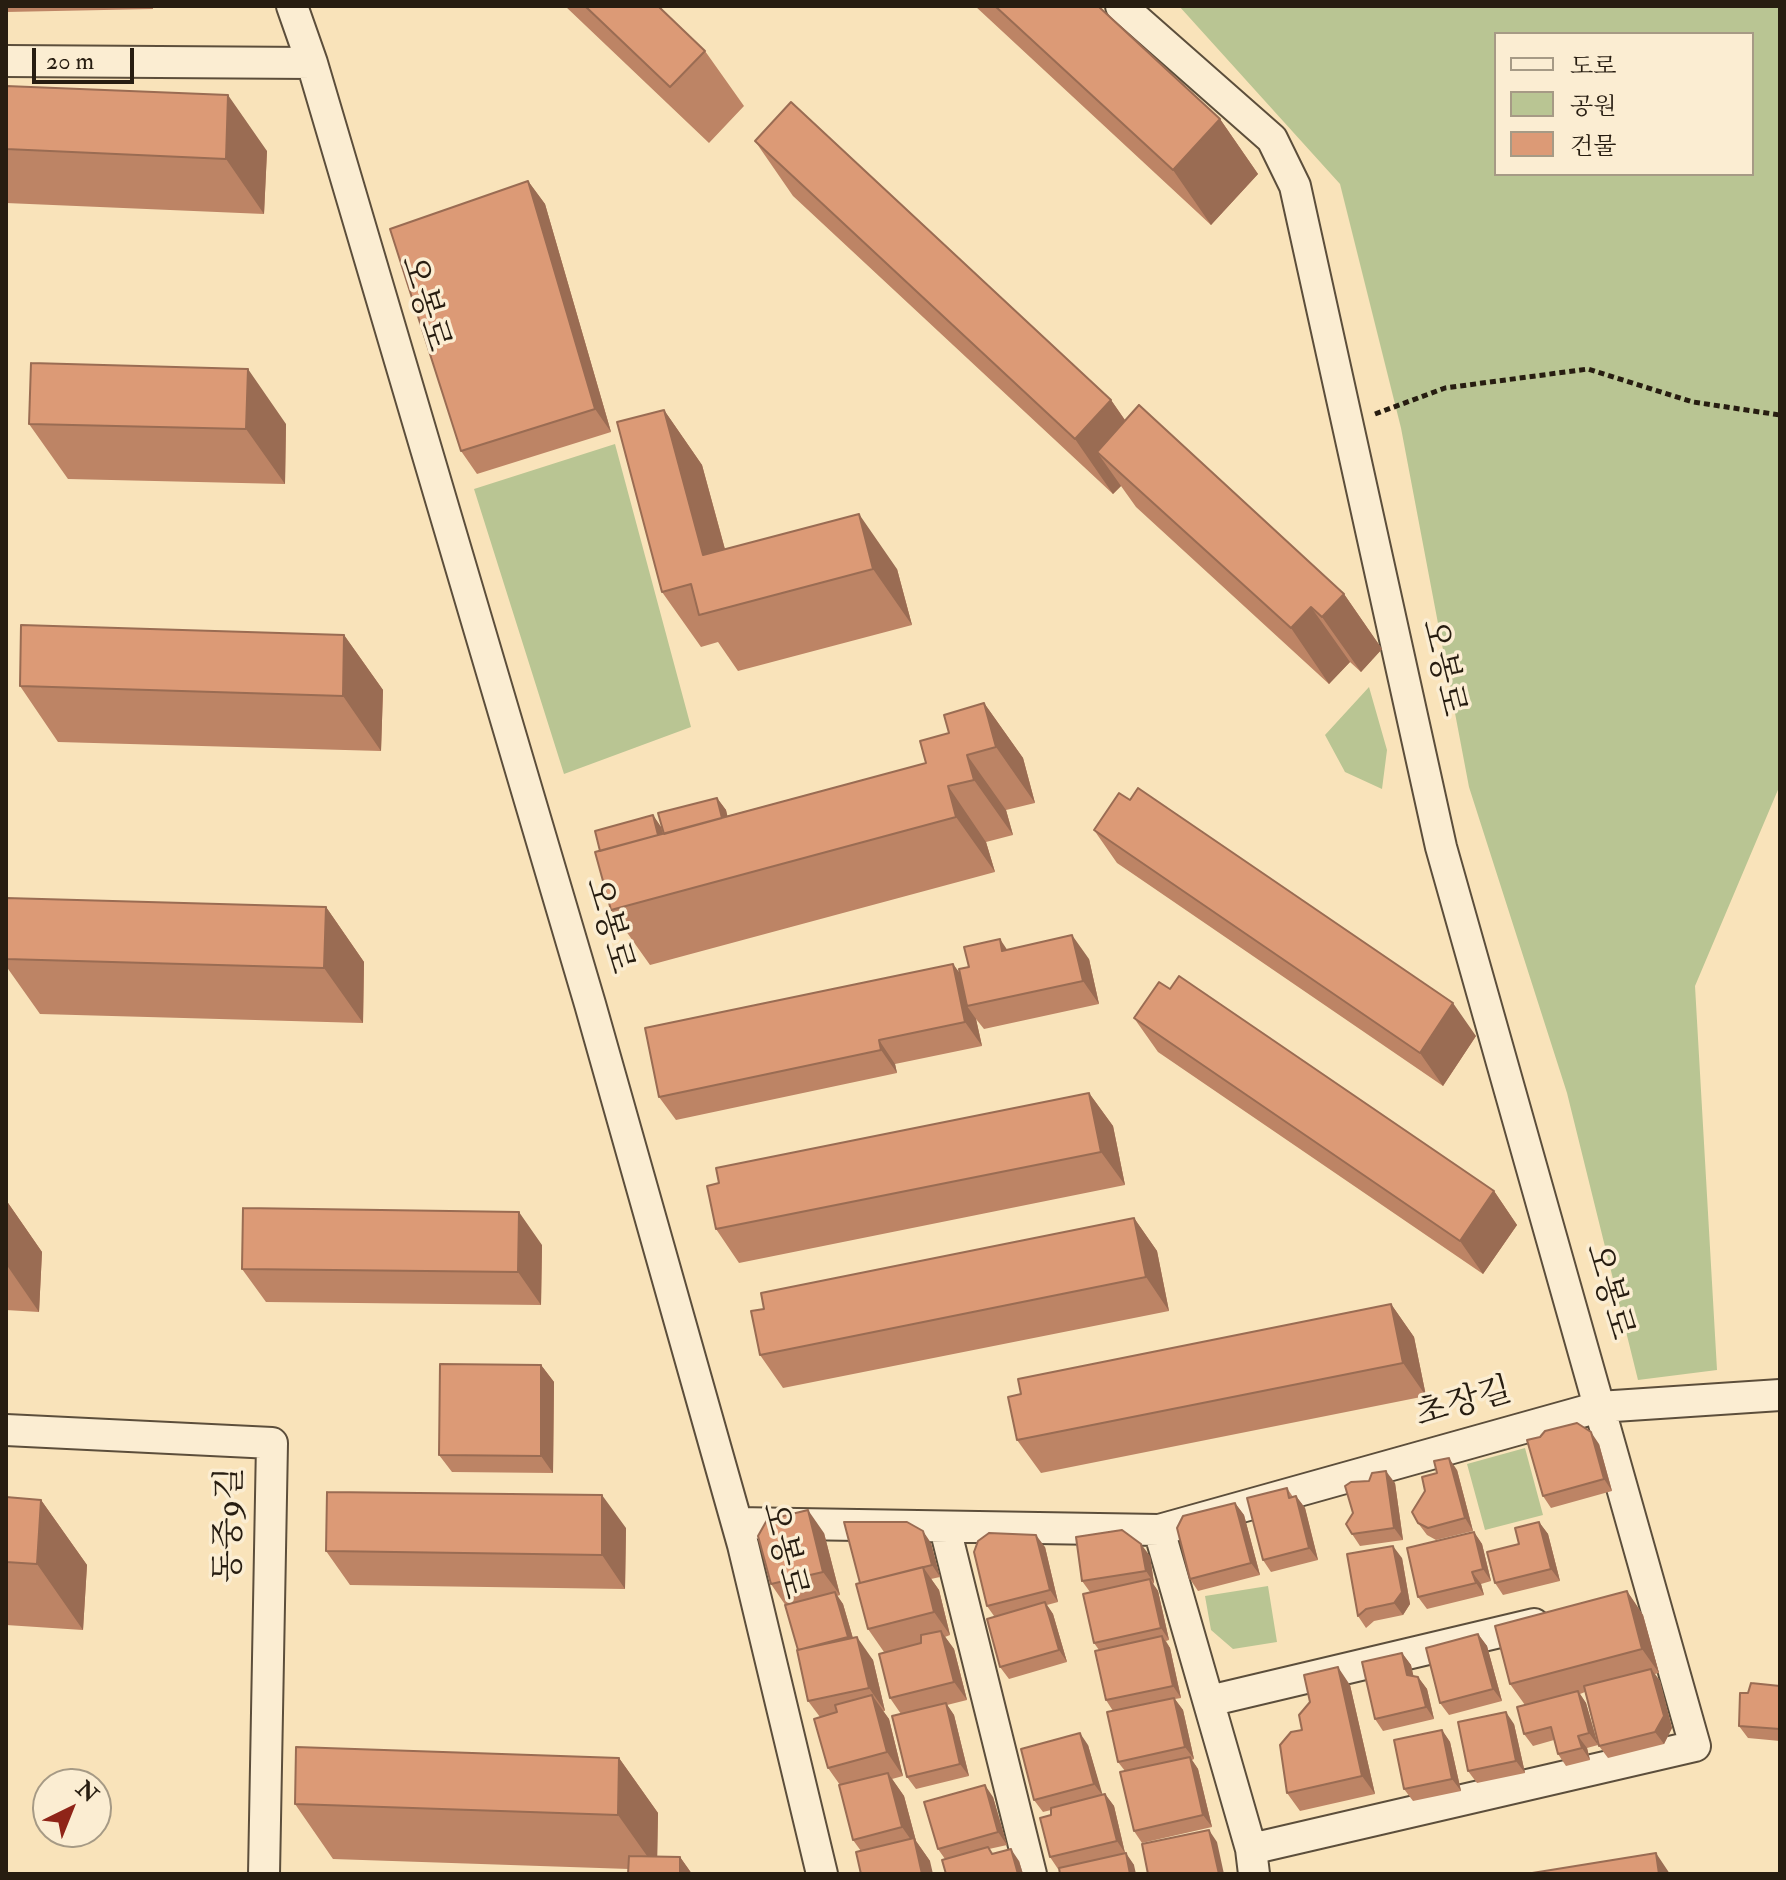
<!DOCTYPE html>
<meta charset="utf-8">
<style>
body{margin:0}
#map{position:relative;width:1786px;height:1880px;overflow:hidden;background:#f9e3ba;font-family:"IM FELL Double Pica","Noto Serif KR",serif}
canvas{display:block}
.frame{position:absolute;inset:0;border:8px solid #271d11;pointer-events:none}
.legend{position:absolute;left:1494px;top:32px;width:260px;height:144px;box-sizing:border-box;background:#fbedd2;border:2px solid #a69a85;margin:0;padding:10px 14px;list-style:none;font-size:24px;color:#271d11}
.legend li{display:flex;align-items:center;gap:16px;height:40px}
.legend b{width:40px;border:2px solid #a69a85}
.north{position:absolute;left:32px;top:1768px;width:80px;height:80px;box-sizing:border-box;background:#fbedd2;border:2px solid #a69a85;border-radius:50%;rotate:43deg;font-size:22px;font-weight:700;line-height:32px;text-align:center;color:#271d11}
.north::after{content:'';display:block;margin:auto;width:28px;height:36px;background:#8f2418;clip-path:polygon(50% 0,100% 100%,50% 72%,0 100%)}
.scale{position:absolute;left:32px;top:48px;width:102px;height:36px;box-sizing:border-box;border:4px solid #271d11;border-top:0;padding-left:10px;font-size:24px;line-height:28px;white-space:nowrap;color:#271d11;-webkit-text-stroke:6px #fbedd2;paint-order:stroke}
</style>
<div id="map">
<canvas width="1786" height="1880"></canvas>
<div class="frame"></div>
<ul class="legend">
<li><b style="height:10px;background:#fbedd2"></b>도로</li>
<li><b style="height:22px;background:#b9c593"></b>공원</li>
<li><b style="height:22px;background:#dc9a76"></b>건물</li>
</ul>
<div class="north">N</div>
<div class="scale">20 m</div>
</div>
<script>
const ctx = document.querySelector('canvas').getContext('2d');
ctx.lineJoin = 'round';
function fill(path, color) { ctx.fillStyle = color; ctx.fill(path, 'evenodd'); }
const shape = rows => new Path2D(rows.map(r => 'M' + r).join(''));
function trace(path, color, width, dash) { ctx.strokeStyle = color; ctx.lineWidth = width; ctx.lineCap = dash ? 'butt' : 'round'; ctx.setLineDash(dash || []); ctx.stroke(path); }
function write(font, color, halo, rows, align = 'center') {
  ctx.font = font + ' "IM FELL Double Pica","Noto Serif KR",serif'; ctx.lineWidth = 7; ctx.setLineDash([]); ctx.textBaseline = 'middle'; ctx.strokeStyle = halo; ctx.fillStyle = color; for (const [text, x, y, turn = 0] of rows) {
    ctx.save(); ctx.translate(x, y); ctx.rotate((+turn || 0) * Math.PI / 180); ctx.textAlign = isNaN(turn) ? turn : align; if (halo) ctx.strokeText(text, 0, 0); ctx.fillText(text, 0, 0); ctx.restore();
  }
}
fill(shape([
 [1179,6,1780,6,1780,785,1695,986,1717,1370,1638,1380,1567,1093,1469,787,1401,428,1340,184],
 [1496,34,1752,34,1752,174,1496,174],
 [615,444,691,727,564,774,474,489],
 [1369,687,1387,750,1382,789,1345,772,1325,735],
 [1525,1448,1543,1515,1485,1530,1467,1464],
 [1268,1586,1277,1642,1233,1649,1211,1630,1205,1596]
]), '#b9c593');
const minor = shape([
 [292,6,312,63,590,1004,743,1545,822,1874],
 [1121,6,1272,139,1295,186,1441,847,1695,1746,1251,1849],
 [6,61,312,63],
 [6,1430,272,1443,264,1874],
 [737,1523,1159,1530,1599,1407,1780,1395],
 [945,1528,1031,1874],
 [1159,1530,1251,1849,1254,1874],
 [1209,1701,1534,1624]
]);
trace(minor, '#5c4e3b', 34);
trace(shape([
 [1375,414,1445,388,1588,369,1693,402,1780,415]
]), '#271d11', 5, [6, 4]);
trace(minor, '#fbedd2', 30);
fill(shape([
 [6,6,153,6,153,9,6,12],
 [565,6,658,6,705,51,744,106,709,143],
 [975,6,1098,6,1220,119,1258,174,1211,225],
 [6,86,267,151,264,214,6,203],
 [755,141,1111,400,1125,420,1344,594,1382,649,1361,672,1350,662,1329,684,1136,507,1121,486,1113,494,793,196],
 [528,181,545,204,611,432,477,474,461,451],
 [664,410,702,465,725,549,897,569,912,625,738,671,718,642,701,647,662,592],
 [29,424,286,424,285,484,68,479],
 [344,635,383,690,381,751,58,742,20,686],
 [984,703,1023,758,1035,803,1006,810,1013,835,986,842,995,872,650,965,611,910,600,851,653,815,661,827,717,798,726,810,727,816,926,763],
 [1094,830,1476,1036,1443,1086,1117,863],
 [6,898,326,907,364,962,363,1023,40,1014,6,966],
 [1007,950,1089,959,1099,1004,984,1029,976,1019,982,1046,895,1064,897,1073,676,1120,659,1097,953,964,960,974,969,967],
 [1134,1018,1494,1191,1517,1225,1483,1274,1158,1052],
 [1089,1093,1113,1126,1125,1185,739,1263,716,1229,719,1183],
 [6,1200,42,1252,39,1312,6,1310],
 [1134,1218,1157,1251,1169,1311,783,1388,760,1355,764,1309],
 [542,1245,541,1305,266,1302,242,1269],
 [1391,1304,1414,1337,1426,1396,1041,1473,1017,1440],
 [541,1365,554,1382,553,1473,452,1472,439,1455],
 [1540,1437,1599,1444,1612,1491,1551,1508,1543,1496],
 [1457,1470,1473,1531,1436,1540,1427,1535,1418,1523],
 [1395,1483,1403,1540,1360,1546,1352,1534],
 [1287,1488,1293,1497,1296,1496,1305,1508,1318,1560,1271,1572,1263,1560],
 [6,1497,41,1500,87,1565,83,1630,6,1625],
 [1235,1503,1244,1515,1260,1575,1198,1591,1190,1579],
 [1539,1522,1548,1534,1560,1581,1503,1595,1495,1583,1519,1544],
 [626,1528,625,1589,350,1585,326,1551],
 [1474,1532,1482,1544,1491,1581,1481,1584,1484,1595,1427,1609,1418,1597],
 [824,1533,840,1595,837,1596,843,1604,853,1638,873,1660,885,1711,883,1711,889,1719,903,1776,892,1779,904,1796,916,1841,930,1861,861,1851,853,1840,840,1785,828,1768,820,1717,808,1701,798,1650,786,1606,771,1584],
 [931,1543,940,1577,931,1579,939,1590,950,1635,945,1637,954,1649,967,1700,947,1705,954,1715,969,1776,916,1789,907,1777,901,1714,890,1698,884,1652,868,1629,860,1583],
 [1045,1547,1058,1602,1047,1605,1053,1614,1067,1662,1009,1679,1000,1667,994,1616,987,1606],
 [1150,1556,1154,1583,1153,1584,1158,1591,1169,1640,1166,1641,1170,1648,1181,1698,1175,1699,1183,1710,1194,1759,1192,1760,1198,1769,1212,1827,1142,1843,1134,1831,1125,1771,1118,1762,1113,1711,1106,1700,1099,1650,1094,1643,1090,1592,1082,1581],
 [1402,1558,1410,1604,1403,1615,1374,1621,1366,1628,1358,1616],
 [1627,1591,1643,1615,1659,1673,1655,1674,1660,1681,1672,1728,1664,1744,1608,1758,1599,1746,1585,1692,1580,1694,1586,1703,1598,1745,1587,1748,1590,1760,1566,1766,1558,1754,1554,1740,1533,1746,1524,1734,1525,1705,1510,1684],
 [1478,1634,1487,1646,1502,1701,1449,1715,1440,1703],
 [1402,1653,1411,1665,1413,1676,1418,1677,1427,1689,1434,1719,1383,1731,1375,1719],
 [1350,1685,1375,1794,1300,1811,1287,1793,1302,1730],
 [1780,1686,1780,1741,1748,1738,1739,1726,1748,1693],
 [1514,1724,1525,1773,1477,1783,1468,1771],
 [1442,1730,1450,1742,1461,1791,1413,1801,1404,1789],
 [1088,1745,1102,1795,1105,1794,1114,1806,1125,1853,1134,1865,1058,1869,1050,1857,1051,1810,1043,1812,1034,1800],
 [619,1758,658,1813,657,1857,680,1857,692,1874,628,1874,629,1869,333,1859,295,1804],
 [993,1797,1007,1845,989,1849,993,1854,1019,1861,1023,1874,946,1874,945,1859,938,1849]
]), '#bd8465');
fill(shape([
 [228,95,267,151,264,214,226,159],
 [1220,119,1258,174,1211,225,1173,170],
 [528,181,545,204,611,432,595,409],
 [248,369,286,424,285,484,246,429],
 [1111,400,1149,455,1097,452,1121,486,1113,494,1075,439],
 [664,410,702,465,740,605,703,555],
 [859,514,897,569,912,625,873,569],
 [1344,594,1382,649,1361,672,1322,617],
 [1311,607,1350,662,1329,684,1291,628],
 [344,635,383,690,381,751,343,696],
 [984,703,1023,758,1035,803,996,747],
 [967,755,1006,810,1013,835,974,780],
 [948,786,986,842,995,872,956,817],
 [717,798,726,810,734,843,726,831],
 [653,815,661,827,677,886,669,874],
 [326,907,364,962,363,1023,324,968],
 [1072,935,1089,959,1099,1004,1083,981],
 [1000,939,1016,963,1002,951],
 [953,964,970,987,967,1006,976,1019,982,1046,965,1022],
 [1453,1003,1476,1036,1443,1086,1420,1053],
 [879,1040,895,1064,897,1073,881,1050],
 [1089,1093,1113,1126,1125,1185,1101,1152],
 [1494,1191,1517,1225,1483,1274,1460,1241],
 [6,1200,42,1252,39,1312,6,1264],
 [519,1212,542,1245,541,1305,518,1272],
 [1134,1218,1157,1251,1169,1311,1146,1277],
 [1391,1304,1414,1337,1426,1396,1403,1363],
 [541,1365,554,1382,553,1473,541,1456],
 [1591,1432,1599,1444,1612,1491,1604,1479],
 [1449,1458,1457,1470,1473,1531,1465,1518],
 [1386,1471,1395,1483,1403,1540,1394,1528],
 [602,1495,626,1528,625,1589,602,1555],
 [1296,1496,1305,1508,1318,1560,1309,1548],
 [41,1500,87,1565,83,1630,37,1564],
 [1235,1503,1244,1515,1260,1575,1251,1563],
 [808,1510,824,1533,840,1595,823,1572],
 [1539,1522,1548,1534,1560,1581,1551,1569],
 [923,1531,931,1543,940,1577,932,1565],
 [1474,1532,1482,1544,1491,1581,1483,1569],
 [1036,1535,1045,1547,1058,1602,1050,1590],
 [1141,1544,1150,1556,1154,1583,1146,1571],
 [1393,1546,1402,1558,1410,1604,1403,1615,1394,1603],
 [923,1567,939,1590,950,1635,934,1612],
 [1472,1572,1481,1584,1484,1595,1476,1583],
 [1150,1579,1158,1591,1169,1640,1161,1628],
 [1627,1591,1643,1615,1659,1673,1642,1649],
 [835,1592,843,1604,856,1649,848,1637],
 [1045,1602,1053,1614,1067,1662,1059,1650],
 [941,1631,954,1649,967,1700,954,1682],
 [1478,1634,1487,1646,1502,1701,1493,1689],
 [1162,1636,1170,1648,1181,1698,1173,1686],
 [857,1637,873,1660,885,1711,869,1688],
 [1402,1653,1411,1665,1416,1687,1407,1675],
 [1338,1667,1350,1685,1375,1794,1362,1776],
 [1651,1669,1660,1681,1672,1728,1664,1744,1655,1732],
 [1418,1677,1427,1689,1434,1719,1426,1707],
 [1578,1691,1586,1703,1598,1745,1589,1733],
 [872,1695,889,1719,903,1776,887,1752],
 [1174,1698,1183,1710,1194,1759,1185,1747],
 [946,1703,954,1715,969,1776,960,1764],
 [1506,1712,1514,1724,1525,1773,1516,1761],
 [1442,1730,1450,1742,1461,1791,1452,1779],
 [1080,1733,1088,1745,1103,1796,1094,1784],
 [1578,1736,1587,1748,1590,1760,1582,1748],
 [1190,1757,1198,1769,1212,1827,1203,1815],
 [619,1758,658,1813,657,1870,618,1815],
 [888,1773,904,1796,916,1841,930,1861,933,1874,922,1874,916,1847,902,1827],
 [985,1785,993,1797,1007,1845,998,1832],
 [1105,1794,1114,1806,1125,1853,1117,1841],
 [1209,1830,1217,1842,1224,1874,1219,1874],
 [1011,1849,1019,1861,1023,1874,1018,1874],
 [1126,1853,1134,1865,1136,1874,1130,1874],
 [1656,1853,1670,1874,1659,1874],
 [680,1857,692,1874,680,1874]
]), '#9a6c53');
const building = shape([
 [585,6,658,6,705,51,670,87,585,6],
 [995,6,1098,6,1220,119,1173,170,995,6],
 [6,86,228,95,226,159,6,149,6,86],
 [791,102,1111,400,1075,439,755,141,791,102],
 [528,181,595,409,461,451,390,229,528,181],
 [31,363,248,369,246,429,29,424,31,363],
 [1139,405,1344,594,1322,617,1311,607,1291,628,1097,452,1139,405],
 [664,410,703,555,859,514,873,569,699,615,691,584,662,592,617,422,664,410],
 [21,625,344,635,343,696,20,686,21,625],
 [984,703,996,747,967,755,974,780,948,786,956,817,611,910,595,852,926,763,920,741,949,733,944,715,984,703],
 [1138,788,1453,1003,1420,1053,1094,830,1119,793,1130,800,1138,788],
 [717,798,722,818,664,834,658,813,717,798],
 [653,815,658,835,600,851,595,831,653,815],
 [6,898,326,907,324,968,6,959,6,898],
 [1072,935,1083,981,967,1006,959,969,969,967,964,947,1000,939,1002,951,1072,935],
 [953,964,965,1022,879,1040,881,1050,659,1097,645,1028,953,964],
 [1179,976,1494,1191,1460,1241,1134,1018,1159,982,1170,989,1179,976],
 [1089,1093,1101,1152,716,1229,707,1186,719,1183,716,1168,1089,1093],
 [243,1208,519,1212,518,1272,242,1269,243,1208],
 [1134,1218,1146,1277,760,1355,751,1311,764,1309,761,1293,1134,1218],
 [1391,1304,1403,1363,1017,1440,1008,1397,1021,1394,1018,1379,1391,1304],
 [440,1364,541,1365,541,1456,439,1455,440,1364],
 [1577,1423,1591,1432,1604,1479,1543,1496,1527,1440,1540,1437,1545,1431,1577,1423],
 [1449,1458,1465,1518,1428,1528,1418,1523,1412,1512,1425,1491,1422,1477,1437,1473,1434,1461,1449,1458],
 [1386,1471,1394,1528,1352,1534,1346,1524,1353,1513,1345,1486,1351,1482,1369,1481,1372,1473,1386,1471],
 [1287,1488,1289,1498,1296,1496,1309,1548,1263,1560,1247,1498,1287,1488],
 [327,1492,602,1495,602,1555,326,1551,327,1492],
 [6,1497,41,1500,37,1564,6,1562,6,1497],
 [1235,1503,1251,1563,1190,1579,1177,1528,1183,1516,1235,1503],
 [808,1510,823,1572,771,1584,758,1536,767,1520,808,1510],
 [844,1522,907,1522,923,1531,932,1565,860,1583,844,1522],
 [1539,1522,1551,1569,1495,1583,1487,1552,1519,1544,1515,1528,1539,1522],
 [1122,1530,1141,1544,1146,1571,1082,1581,1076,1537,1122,1530],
 [1474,1532,1483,1569,1472,1572,1476,1583,1418,1597,1407,1548,1474,1532],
 [989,1533,1036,1535,1050,1590,987,1606,974,1552,978,1541,989,1533],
 [1393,1546,1402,1592,1394,1603,1366,1609,1358,1616,1347,1554,1393,1546],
 [923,1567,934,1612,868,1629,856,1584,923,1567],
 [1150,1579,1161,1628,1094,1643,1083,1594,1150,1579],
 [1627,1591,1642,1649,1510,1684,1495,1626,1627,1591],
 [835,1592,848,1637,798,1650,785,1605,835,1592],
 [1045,1602,1059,1650,1000,1667,987,1619,1045,1602],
 [941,1631,954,1682,890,1698,879,1654,921,1643,921,1635,941,1631],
 [1478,1634,1493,1689,1440,1703,1426,1648,1478,1634],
 [1162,1636,1173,1686,1106,1700,1095,1651,1162,1636],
 [857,1637,869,1688,808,1701,797,1650,857,1637],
 [1402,1653,1407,1675,1418,1677,1426,1707,1375,1719,1362,1662,1402,1653],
 [1338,1667,1362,1776,1287,1793,1280,1745,1291,1732,1302,1730,1299,1715,1310,1702,1304,1675,1338,1667],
 [1651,1669,1664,1716,1655,1732,1599,1746,1584,1686,1651,1669],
 [1751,1683,1780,1686,1780,1729,1739,1726,1740,1693,1748,1693,1751,1683],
 [1578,1691,1589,1733,1578,1736,1582,1748,1558,1754,1551,1727,1524,1734,1517,1707,1578,1691],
 [872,1695,887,1752,828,1768,814,1719,837,1712,835,1705,872,1695],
 [1174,1698,1185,1747,1118,1762,1107,1712,1174,1698],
 [946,1703,960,1764,907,1777,892,1716,946,1703],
 [1506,1712,1516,1761,1468,1771,1458,1722,1506,1712],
 [1442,1730,1452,1779,1404,1789,1394,1740,1442,1730],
 [1080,1733,1094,1784,1034,1800,1021,1749,1080,1733],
 [296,1747,619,1758,618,1815,295,1804,296,1747],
 [1190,1757,1203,1815,1134,1831,1120,1772,1190,1757],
 [888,1773,902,1827,853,1840,839,1785,888,1773],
 [985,1785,998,1832,938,1849,924,1802,985,1785],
 [1105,1794,1117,1841,1050,1857,1040,1818,1051,1815,1051,1808,1105,1794],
 [1209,1830,1219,1874,1148,1874,1142,1844,1209,1830],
 [914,1838,922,1874,861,1874,856,1852,914,1838],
 [988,1847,992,1854,1011,1849,1018,1874,946,1874,942,1860,988,1847],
 [1126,1853,1130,1874,1060,1874,1059,1868,1126,1853],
 [1656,1853,1659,1874,1526,1874,1656,1853],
 [629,1856,680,1857,680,1874,628,1874,629,1856]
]);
fill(building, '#dc9a76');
trace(building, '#9a6c53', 2);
write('34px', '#271d11', '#fbedd2', [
 ["오봉로",423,304,73],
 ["오봉로",1441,668,77],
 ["오봉로",607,926,74],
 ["오봉로",1607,1292,74],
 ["초장길",1464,1405,-16],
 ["동중9길",232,1525,-89],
 ["오봉로",782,1551,76]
]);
</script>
